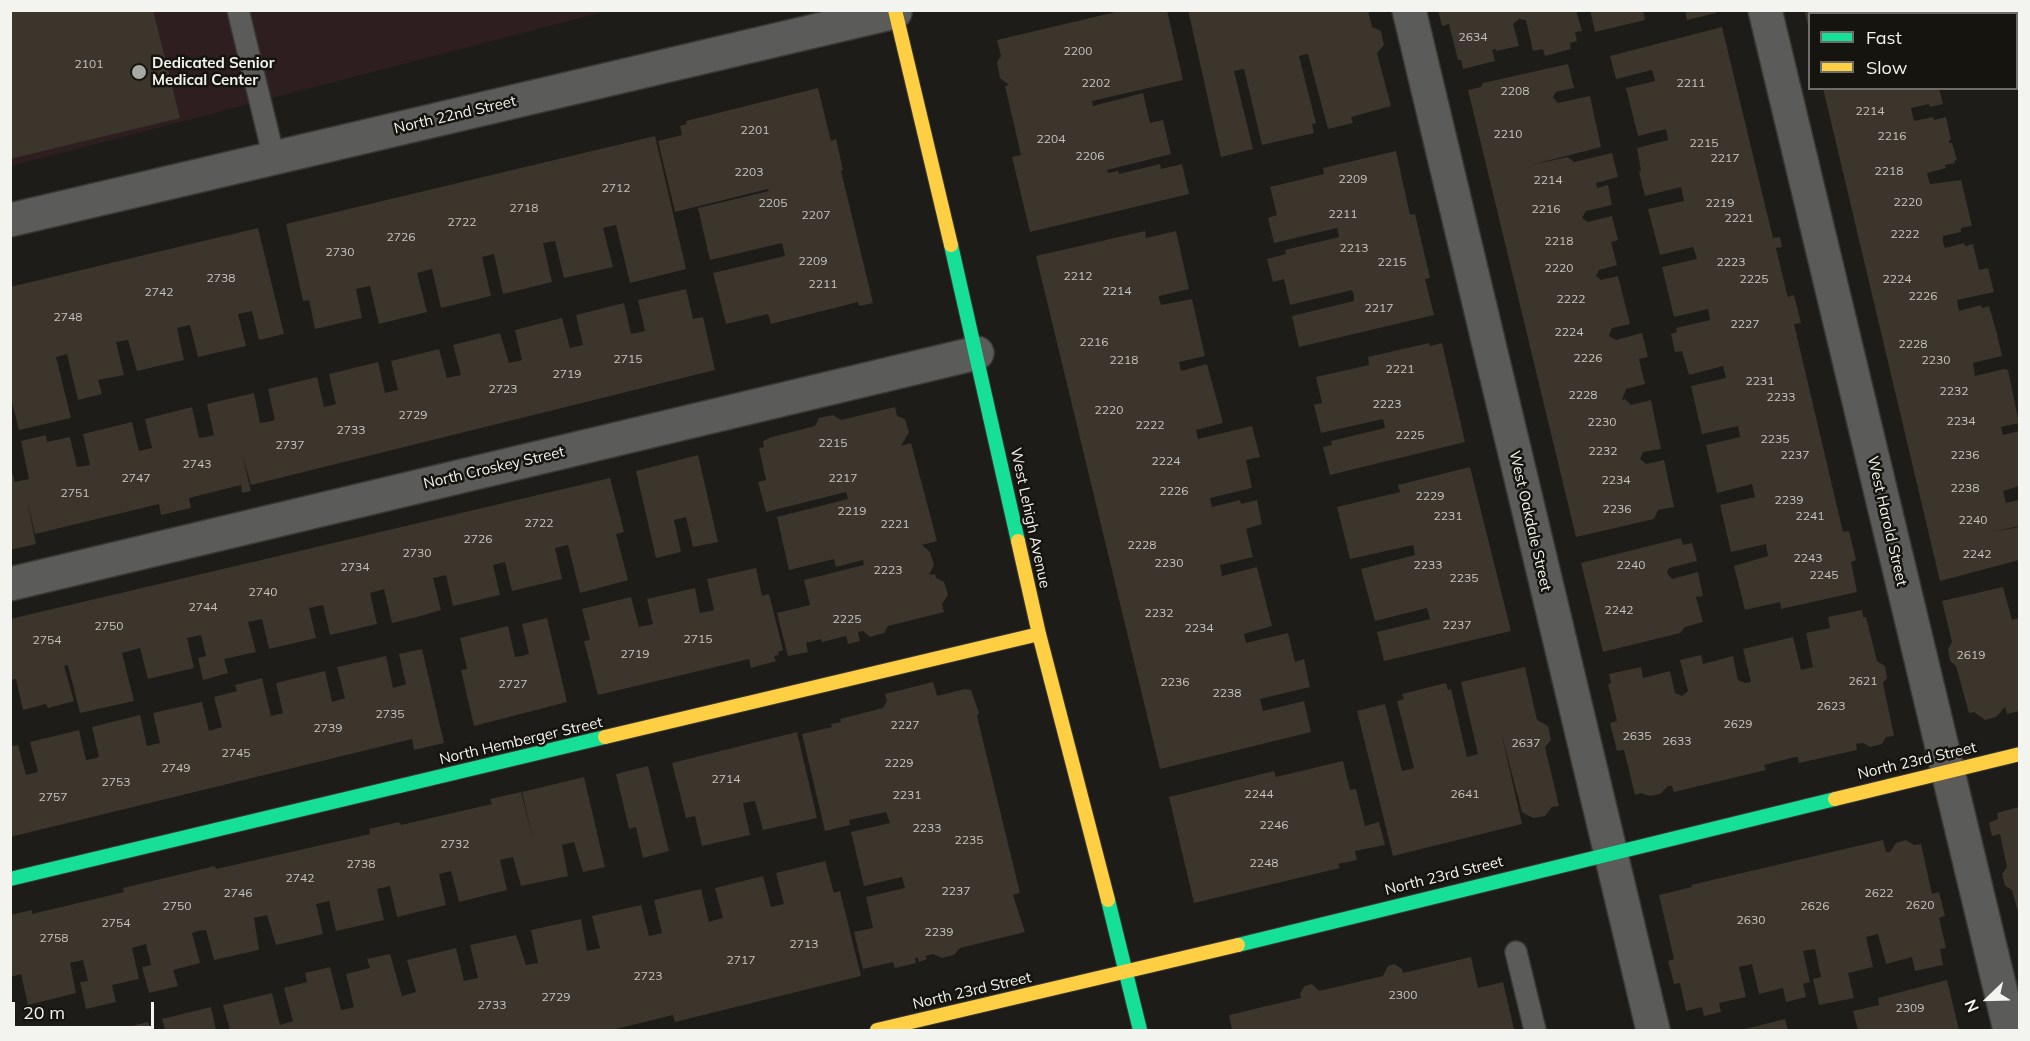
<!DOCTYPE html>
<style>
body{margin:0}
#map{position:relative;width:2030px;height:1041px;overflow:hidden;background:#1d1c18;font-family:Mulish,sans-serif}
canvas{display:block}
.frame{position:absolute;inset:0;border:12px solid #f3f3ef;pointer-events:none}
.legend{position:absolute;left:1808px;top:12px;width:210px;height:78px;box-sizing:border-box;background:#15140f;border:2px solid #6e6d69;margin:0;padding:8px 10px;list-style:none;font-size:18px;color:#f3f3ef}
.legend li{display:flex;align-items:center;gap:12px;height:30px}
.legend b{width:30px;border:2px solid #6e6d69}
.north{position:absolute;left:1958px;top:969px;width:60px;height:60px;-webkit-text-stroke:4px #15140f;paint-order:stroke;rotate:247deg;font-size:16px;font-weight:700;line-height:24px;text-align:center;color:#f3f3ef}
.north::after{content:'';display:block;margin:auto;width:21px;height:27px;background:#f3f3ef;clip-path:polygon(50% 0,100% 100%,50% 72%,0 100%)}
.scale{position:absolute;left:12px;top:1002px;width:142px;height:27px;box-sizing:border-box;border:3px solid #f3f3ef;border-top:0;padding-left:8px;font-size:18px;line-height:21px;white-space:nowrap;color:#f3f3ef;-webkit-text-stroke:4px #15140f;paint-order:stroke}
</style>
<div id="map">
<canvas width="2030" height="1041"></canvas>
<div class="frame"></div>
<ul class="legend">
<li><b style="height:8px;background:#16e098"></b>Fast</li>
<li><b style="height:8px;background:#ffcf43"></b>Slow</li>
</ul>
<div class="north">N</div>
<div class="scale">20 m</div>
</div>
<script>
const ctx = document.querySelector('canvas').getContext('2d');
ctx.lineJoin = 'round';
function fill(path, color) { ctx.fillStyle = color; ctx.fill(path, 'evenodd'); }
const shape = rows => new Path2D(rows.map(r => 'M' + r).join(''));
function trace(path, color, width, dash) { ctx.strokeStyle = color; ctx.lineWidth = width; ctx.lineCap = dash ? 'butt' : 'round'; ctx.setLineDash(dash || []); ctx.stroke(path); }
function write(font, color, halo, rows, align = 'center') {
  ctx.font = font + ' Mulish,sans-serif'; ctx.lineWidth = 5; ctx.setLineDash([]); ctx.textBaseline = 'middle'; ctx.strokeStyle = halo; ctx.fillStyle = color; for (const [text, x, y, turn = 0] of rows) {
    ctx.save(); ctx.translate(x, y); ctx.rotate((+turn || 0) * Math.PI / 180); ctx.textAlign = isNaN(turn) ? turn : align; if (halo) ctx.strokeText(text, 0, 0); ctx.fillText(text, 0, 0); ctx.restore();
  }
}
fill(shape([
 [11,11,607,11,11,166]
]), '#2e1e20');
fill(shape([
 [10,10,153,10,180,118,10,159],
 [1124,10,1167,10,1183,80,1092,101,1093,106,1143,93,1150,123,1163,120,1171,154,1107,170,1108,173,1118,171,1119,174,1160,164,1161,169,1182,164,1189,194,1030,232,1012,157,1021,155,1005,86,1009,85,1000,78,997,62,1001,56,997,40],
 [1188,10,1368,10,1372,27,1381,31,1384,45,1377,53,1391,106,1351,117,1353,123,1328,129,1308,54,1299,56,1316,123,1312,124,1314,133,1262,145,1244,69,1234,71,1253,149,1221,157],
 [1438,10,1576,10,1582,31,1575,32,1577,41,1570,43,1571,49,1545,56,1543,49,1533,51,1526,20,1519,19,1513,24,1519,46,1496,51,1496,49,1492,50,1495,61,1463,69,1461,60,1458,60,1449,24,1442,26],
 [1590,10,1643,10,1645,20,1595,32],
 [1685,10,1716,10,1716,13,1687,20],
 [1804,10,1921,10,1922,14,1809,14,1809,29],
 [1722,27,1773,238,1780,237,1782,247,1776,248,1787,294,1788,297,1794,295,1801,323,1794,324,1843,532,1849,531,1856,560,1851,562,1857,592,1781,609,1780,602,1745,610,1734,566,1768,556,1766,544,1731,552,1720,505,1755,497,1752,484,1717,493,1706,445,1740,437,1738,426,1702,434,1691,386,1726,378,1723,366,1689,375,1682,351,1675,352,1671,334,1677,332,1676,328,1710,320,1708,309,1674,317,1662,267,1697,259,1693,247,1660,255,1648,209,1684,201,1681,187,1645,196,1639,172,1641,171,1637,148,1668,140,1666,129,1638,136,1626,88,1655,81,1652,70,1616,79,1610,56],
 [1568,64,1574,88,1556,92,1553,97,1558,103,1590,96,1601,147,1531,165,1568,157,1574,162,1612,153,1618,177,1596,183,1597,188,1608,185,1612,205,1586,211,1582,218,1588,222,1612,216,1618,240,1611,242,1617,265,1599,270,1596,276,1601,280,1618,276,1630,324,1612,328,1609,336,1616,340,1642,333,1648,357,1639,359,1645,384,1626,389,1622,400,1625,399,1631,405,1651,400,1661,449,1643,452,1640,459,1646,464,1664,460,1674,507,1658,510,1654,519,1576,537,1468,90,1481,87,1483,83],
 [818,88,831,141,836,139,843,170,841,171,873,303,859,306,858,302,771,324,768,314,726,324,713,273,785,256,782,243,710,260,698,208,769,191,768,189,675,212,658,141,682,135,680,126,687,124,686,121],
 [1823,88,1939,88,1943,104,1930,107,1929,104,1911,108,1914,121,1933,117,1934,120,1946,117,1951,140,1949,140,1949,143,1952,143,1957,160,1954,161,1955,163,1945,165,1946,168,1927,173,1930,184,1961,180,1972,226,1961,228,1961,232,1943,236,1943,242,1945,248,1964,243,1965,246,1973,244,1979,270,1988,268,1994,292,1957,300,1959,311,1981,305,1982,308,1989,306,1996,330,2002,356,1973,363,1975,376,2004,369,2008,370,2019,423,2001,427,2003,435,2019,431,2019,486,2003,491,2006,503,2019,500,2019,526,1992,532,2019,527,2019,560,1940,581],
 [655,136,686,269,630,283,616,225,603,228,613,267,564,278,555,241,543,243,552,282,503,294,494,254,482,257,491,296,441,308,432,269,417,273,427,312,379,324,370,286,356,289,362,318,315,329,309,300,303,301,286,224],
 [1396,151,1410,215,1415,214,1430,278,1425,279,1434,315,1299,347,1292,316,1354,301,1354,296,1352,290,1290,305,1284,279,1273,282,1267,259,1286,254,1285,250,1339,237,1337,228,1274,243,1268,218,1277,215,1270,187,1324,174,1323,168],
 [258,228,284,334,259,340,252,311,238,314,246,346,198,357,190,325,177,328,184,360,137,371,128,340,116,342,124,375,98,380,102,394,78,400,67,354,56,357,71,418,19,430,10,394,10,287],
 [1145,231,1146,238,1176,231,1189,289,1159,296,1159,299,1161,305,1192,299,1205,356,1179,362,1181,371,1207,364,1223,423,1196,430,1198,439,1252,426,1260,457,1246,460,1252,488,1210,498,1212,507,1240,500,1241,504,1257,500,1262,524,1246,529,1253,557,1220,565,1222,576,1257,567,1272,626,1244,634,1246,643,1288,633,1295,662,1304,659,1310,687,1260,699,1263,711,1304,701,1311,732,1160,769,1036,256],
 [686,289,693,319,703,317,715,370,251,485,242,454,251,491,242,493,241,485,189,498,191,508,161,515,159,504,35,534,27,500,36,544,10,550,10,466,15,482,29,479,21,441,46,435,47,442,70,437,77,467,90,465,83,434,132,422,139,451,152,448,145,419,192,407,199,438,206,437,214,435,207,404,254,393,260,423,267,422,275,420,268,389,317,377,324,407,336,404,329,374,378,362,385,393,398,390,391,361,439,349,447,378,461,375,453,345,500,333,509,363,522,360,515,330,562,318,570,348,583,345,576,315,624,303,631,334,645,331,638,300],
 [1429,343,1430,346,1442,343,1465,442,1330,475,1323,447,1332,445,1331,441,1385,428,1383,419,1321,433,1314,405,1322,403,1316,377,1369,365,1368,357],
 [895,407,897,416,905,419,909,432,901,446,911,443,937,541,922,545,930,552,934,565,929,575,935,574,936,578,944,582,948,595,942,604,944,612,888,626,884,633,870,637,863,631,858,632,860,641,848,644,846,636,822,642,821,639,806,643,808,652,788,656,777,613,810,605,804,580,864,565,863,560,836,567,834,559,789,570,777,517,848,499,846,492,766,512,758,482,766,480,759,448,764,447,763,441,772,437,815,426,819,418,833,415,841,420],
 [698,455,718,542,693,547,686,517,674,520,681,552,656,558,636,471],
 [1470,467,1511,631,1384,661,1377,632,1430,619,1427,608,1375,621,1361,569,1415,555,1413,545,1350,559,1337,507,1400,492,1398,485],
 [610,478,624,532,616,534,628,580,580,593,568,545,555,548,562,579,512,591,505,562,493,565,500,595,453,606,446,575,438,577,433,578,441,610,417,617,392,623,384,589,370,593,377,624,330,635,323,605,309,608,316,638,269,649,262,619,248,622,256,652,224,659,228,673,203,680,198,658,206,656,201,635,187,638,194,668,148,679,140,648,122,653,134,701,80,713,68,665,64,666,74,701,48,708,46,704,23,710,16,679,10,680,10,619],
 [1681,538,1683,545,1692,543,1697,561,1669,568,1667,573,1672,579,1698,572,1703,596,1696,597,1703,622,1685,627,1680,633,1603,652,1581,563],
 [756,568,762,596,769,594,783,650,778,652,779,655,774,656,776,661,751,668,749,659,598,695,584,641,590,640,582,609,631,597,639,627,644,626,653,624,647,599,695,588,700,613,714,610,707,579],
 [2003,587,2012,620,2019,618,2019,711,2007,714,2005,707,1996,717,1985,720,1974,712,1969,713,1956,666,1950,661,1948,649,1952,642,1942,601],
 [1862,610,1863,617,1866,617,1877,661,1885,666,1887,678,1883,683,1894,736,1886,737,1882,744,1870,747,1863,743,1856,744,1857,750,1799,763,1798,757,1795,757,1764,765,1766,770,1674,792,1672,786,1668,786,1660,794,1650,796,1641,793,1635,795,1624,750,1617,751,1610,723,1617,721,1608,684,1611,683,1609,674,1641,667,1643,678,1670,671,1675,693,1682,696,1688,691,1680,660,1701,655,1703,664,1733,656,1738,680,1745,683,1751,682,1743,649,1793,637,1801,670,1813,667,1806,633,1830,628,1828,617],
 [547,618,567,702,474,726,461,670,467,669,460,638,508,626,515,657,522,656,529,654,522,624],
 [422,649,444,743,414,750,412,739,10,837,10,746,18,745,26,775,38,772,30,742,79,730,86,760,96,758,99,757,92,727,140,715,147,746,155,744,160,743,153,713,202,702,209,731,222,727,214,697,237,691,235,685,262,678,271,716,283,713,276,683,325,671,332,702,345,698,337,667,386,656,393,688,406,684,399,654],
 [1525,667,1537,720,1548,726,1551,740,1545,747,1559,806,1552,807,1545,816,1533,818,1522,812,1501,732,1522,824,1393,856,1357,711,1385,704,1402,771,1407,770,1414,768,1397,701,1404,699,1402,694,1446,683,1448,690,1451,689,1467,757,1478,754,1461,682],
 [933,682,937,696,965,689,971,690,979,713,977,716,1020,893,1013,895,1025,932,960,948,954,955,942,958,933,954,925,956,927,959,919,962,918,958,915,958,916,963,895,968,893,962,863,969,854,932,873,928,866,897,905,888,902,877,864,886,851,832,890,823,886,812,849,820,850,825,825,831,802,734,832,727,831,724,841,722,840,719,883,708,887,701,885,694],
 [797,732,817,818,763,830,755,801,743,803,750,835,702,846,695,816,686,818,672,763],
 [1343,761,1350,790,1356,789,1365,826,1379,822,1385,845,1355,851,1357,860,1338,864,1340,868,1194,903,1169,797,1274,771,1276,777],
 [648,766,669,851,643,858,636,827,629,829,616,774],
 [584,777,605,867,583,872,574,842,562,845,568,876,521,886,513,857,500,860,507,890,459,902,451,871,439,874,446,905,397,917,390,886,382,888,377,889,384,920,336,931,329,901,316,904,323,934,276,945,267,915,254,918,259,950,214,960,206,930,198,931,192,933,200,963,173,970,178,986,149,993,142,967,151,965,146,944,132,948,139,979,112,985,116,1002,86,1009,80,982,88,981,83,960,70,963,76,993,28,1005,21,974,10,977,10,915,32,910,32,914,124,892,123,888,215,866,216,869,370,834,369,829,399,822,401,825,492,804,490,799,521,792,533,839,522,792],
 [2019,807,2019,916,2012,890,2005,886,2002,874,2007,867,2000,834,1992,836,1989,823,1998,819,1997,813],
 [1883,840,1886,852,1890,852,1896,843,1906,840,1914,845,1921,844,1932,894,1939,892,1945,916,1939,918,1946,948,1940,949,1943,965,1915,971,1912,957,1886,964,1878,934,1866,937,1873,967,1848,973,1854,998,1819,1005,1813,979,1821,977,1815,949,1803,951,1810,982,1803,984,1806,997,1786,1002,1783,988,1759,994,1752,964,1739,967,1746,997,1719,1003,1721,1012,1704,1016,1702,1007,1686,1011,1680,983,1674,984,1668,961,1674,959,1659,895,1692,887,1691,885],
 [825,861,834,893,840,891,861,976,675,1022,673,1015,612,1030,230,1030,223,1005,272,993,280,1025,293,1021,284,988,307,982,305,973,330,967,341,1010,346,1009,354,1007,346,974,370,968,367,959,390,954,402,996,416,992,407,960,456,948,464,981,478,978,470,945,516,935,526,965,538,963,531,930,581,919,587,951,600,948,592,916,641,905,649,936,654,935,662,933,654,900,701,889,709,922,715,920,723,918,715,888,763,876,771,907,784,904,776,873],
 [1471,957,1478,988,1503,982,1514,1029,1507,1030,1232,1030,1229,1015,1301,998,1300,993,1305,986,1312,984,1319,991,1383,976,1388,966,1394,964,1402,969,1403,973],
 [1947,980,1959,1030,1858,1030,1853,1011,1879,1005,1878,998],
 [211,1007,216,1030,165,1030,162,1019],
 [1785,1019,1788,1030,1741,1030],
 [148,1022,151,1030,115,1030]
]), '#3b352c');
const lane = shape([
 [238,10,274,158],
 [1516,952,1535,1030]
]);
const street = shape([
 [1409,10,1653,1030],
 [1765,10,2010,1030],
 [10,220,895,12],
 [10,584,977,353]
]);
const fast = shape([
 [951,245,1018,541],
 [10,879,605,737],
 [1108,900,1140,1030],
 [1238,945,1835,799]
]);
const slow = shape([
 [895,10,951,245],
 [1018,541,1039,634,1108,900],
 [605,737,1039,634],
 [1835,799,2020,754],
 [877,1030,1238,945]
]);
trace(lane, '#3a3936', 24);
trace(street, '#3a3936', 36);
trace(fast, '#3a3936', 16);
trace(slow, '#3a3936', 16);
trace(lane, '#5b5b59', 21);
trace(street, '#5b5b59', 33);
trace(fast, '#16e098', 14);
trace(slow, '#ffcf43', 14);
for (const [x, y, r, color] of [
 [139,72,8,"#a8a8a4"]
]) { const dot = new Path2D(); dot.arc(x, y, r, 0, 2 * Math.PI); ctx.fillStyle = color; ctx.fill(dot); trace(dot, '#15140f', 2); }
write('12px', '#c5c4be', null, [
 ["2634",1473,37],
 ["2200",1078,51],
 ["2101",89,64],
 ["2202",1096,83],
 ["2211",1691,83],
 ["2208",1515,91],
 ["2214",1870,111],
 ["2201",755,130],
 ["2210",1508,134],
 ["2216",1892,136],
 ["2204",1051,139],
 ["2215",1704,143],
 ["2206",1090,156],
 ["2217",1725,158],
 ["2218",1889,171],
 ["2203",749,172],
 ["2209",1353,179],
 ["2214",1548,180],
 ["2712",616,188],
 ["2220",1908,202],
 ["2205",773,203],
 ["2219",1720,203],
 ["2718",524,208],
 ["2216",1546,209],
 ["2211",1343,214],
 ["2207",816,215],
 ["2221",1739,218],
 ["2722",462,222],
 ["2222",1905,234],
 ["2726",401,237],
 ["2218",1559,241],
 ["2213",1354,248],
 ["2730",340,252],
 ["2209",813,261],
 ["2215",1392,262],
 ["2223",1731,262],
 ["2220",1559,268],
 ["2212",1078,276],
 ["2738",221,278],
 ["2225",1754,279],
 ["2224",1897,279],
 ["2211",823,284],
 ["2214",1117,291],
 ["2742",159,292],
 ["2226",1923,296],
 ["2222",1571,299],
 ["2217",1379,308],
 ["2748",68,317],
 ["2227",1745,324],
 ["2224",1569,332],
 ["2216",1094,342],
 ["2228",1913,344],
 ["2226",1588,358],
 ["2715",628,359],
 ["2218",1124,360],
 ["2230",1936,360],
 ["2221",1400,369],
 ["2719",567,374],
 ["2231",1760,381],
 ["2723",503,389],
 ["2232",1954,391],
 ["2228",1583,395],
 ["2233",1781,397],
 ["2223",1387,404],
 ["2220",1109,410],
 ["2729",413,415],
 ["2234",1961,421],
 ["2230",1602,422],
 ["2222",1150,425],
 ["2733",351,430],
 ["2225",1410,435],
 ["2235",1775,439],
 ["2215",833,443],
 ["2737",290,445],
 ["2232",1603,451],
 ["2237",1795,455],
 ["2236",1965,455],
 ["2224",1166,461],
 ["2743",197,464],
 ["2747",136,478],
 ["2217",843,478],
 ["2234",1616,480],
 ["2238",1965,488],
 ["2226",1174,491],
 ["2751",75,493],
 ["2229",1430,496],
 ["2239",1789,500],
 ["2236",1617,509],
 ["2219",852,511],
 ["2231",1448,516],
 ["2241",1810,516],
 ["2240",1973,520],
 ["2722",539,523],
 ["2221",895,524],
 ["2726",478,539],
 ["2228",1142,545],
 ["2730",417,553],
 ["2242",1977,554],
 ["2243",1808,558],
 ["2230",1169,563],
 ["2233",1428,565],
 ["2240",1631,565],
 ["2734",355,567],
 ["2223",888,570],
 ["2245",1824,575],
 ["2235",1464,578],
 ["2740",263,592],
 ["2744",203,607],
 ["2242",1619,610],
 ["2232",1159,613],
 ["2225",847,619],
 ["2237",1457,625],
 ["2750",109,626],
 ["2234",1199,628],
 ["2715",698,639],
 ["2754",47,640],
 ["2719",635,654],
 ["2619",1971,655],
 ["2621",1863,681],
 ["2236",1175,682],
 ["2727",513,684],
 ["2238",1227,693],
 ["2623",1831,706],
 ["2735",390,714],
 ["2629",1738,724],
 ["2227",905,725],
 ["2739",328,728],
 ["2635",1637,736],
 ["2633",1677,741],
 ["2637",1526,743],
 ["2745",236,753],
 ["2229",899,763],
 ["2749",176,768],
 ["2714",726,779],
 ["2753",116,782],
 ["2244",1259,794],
 ["2641",1465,794],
 ["2231",907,795],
 ["2757",53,797],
 ["2246",1274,825],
 ["2233",927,828],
 ["2235",969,840],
 ["2732",455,844],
 ["2248",1264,863],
 ["2738",361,864],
 ["2742",300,878],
 ["2237",956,891],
 ["2746",238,893],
 ["2622",1879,893],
 ["2620",1920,905],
 ["2750",177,906],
 ["2626",1815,906],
 ["2630",1751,920],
 ["2754",116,923],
 ["2239",939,932],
 ["2758",54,938],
 ["2713",804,944],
 ["2717",741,960],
 ["2723",648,976],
 ["2300",1403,995],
 ["2729",556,997],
 ["2733",492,1005],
 ["2309",1910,1008]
]);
write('bold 15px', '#f3f3ef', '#15140f', [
 ["Dedicated Senior",152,63],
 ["Medical Center",152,80]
], 'left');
write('15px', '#f3f3ef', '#15140f', [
 ["North 22nd Street",455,115,-13],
 ["North Croskey Street",494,468,-13],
 ["West Lehigh Avenue",1030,518,78],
 ["West Oakdale Street",1530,521,77],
 ["West Harold Street",1887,521,77],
 ["North Hemberger Street",521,741,-13],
 ["North 23rd Street",1917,761,-13],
 ["North 23rd Street",1444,876,-14],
 ["North 23rd Street",972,991,-13]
]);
</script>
